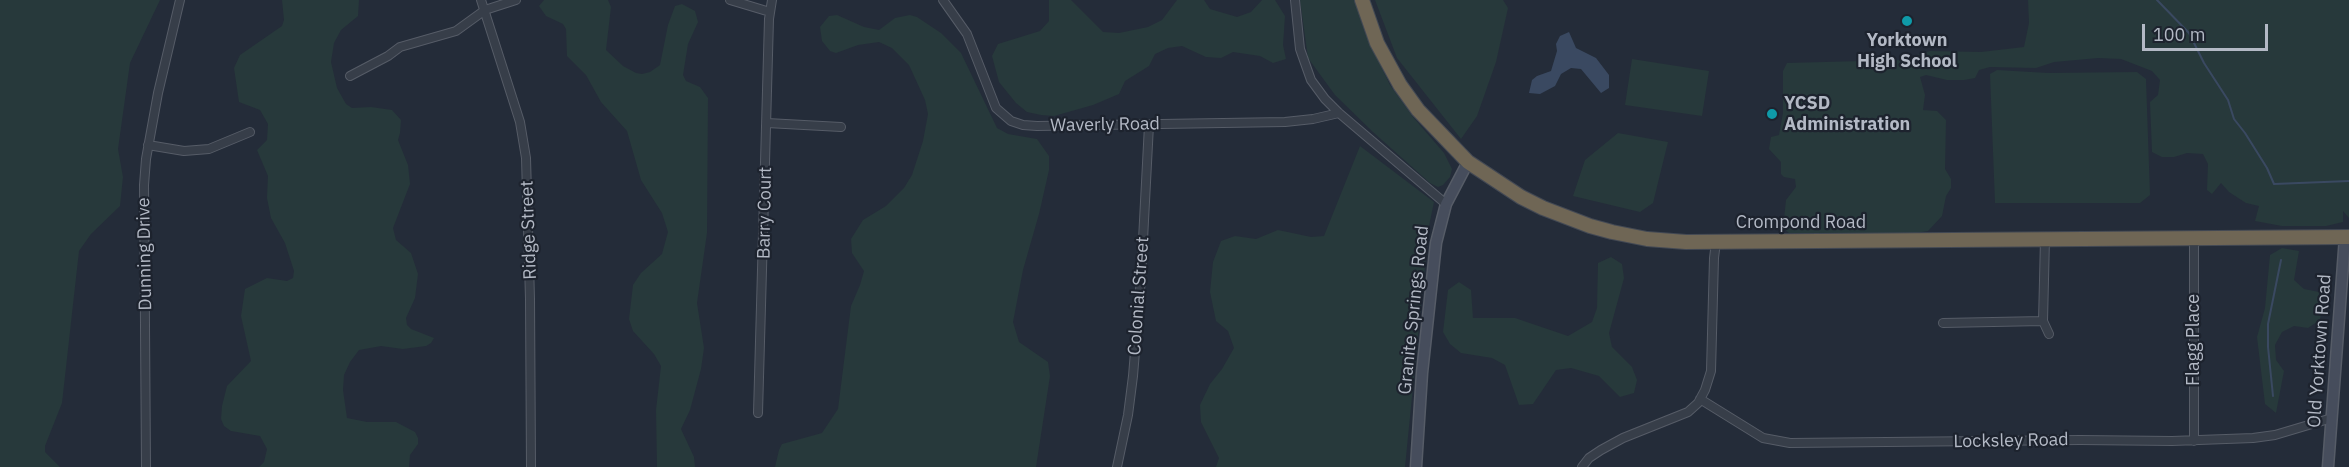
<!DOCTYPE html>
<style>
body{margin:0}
#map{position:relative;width:2349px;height:467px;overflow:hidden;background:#242c39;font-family:"IBM Plex Sans",sans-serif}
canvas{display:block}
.scale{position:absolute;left:2142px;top:24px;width:126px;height:27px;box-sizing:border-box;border:3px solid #b3b9c5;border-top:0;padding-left:8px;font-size:18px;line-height:21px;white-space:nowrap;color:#b3b9c5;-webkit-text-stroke:4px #1d232e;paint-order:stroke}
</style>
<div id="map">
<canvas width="2349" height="467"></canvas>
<div class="scale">100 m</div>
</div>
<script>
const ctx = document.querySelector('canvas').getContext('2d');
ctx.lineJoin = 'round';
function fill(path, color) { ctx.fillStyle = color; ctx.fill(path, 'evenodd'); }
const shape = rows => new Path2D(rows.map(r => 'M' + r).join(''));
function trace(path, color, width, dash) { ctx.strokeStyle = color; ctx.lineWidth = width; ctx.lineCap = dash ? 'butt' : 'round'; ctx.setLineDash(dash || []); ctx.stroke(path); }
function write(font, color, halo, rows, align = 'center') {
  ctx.font = font + ' "IBM Plex Sans",sans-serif'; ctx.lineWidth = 4.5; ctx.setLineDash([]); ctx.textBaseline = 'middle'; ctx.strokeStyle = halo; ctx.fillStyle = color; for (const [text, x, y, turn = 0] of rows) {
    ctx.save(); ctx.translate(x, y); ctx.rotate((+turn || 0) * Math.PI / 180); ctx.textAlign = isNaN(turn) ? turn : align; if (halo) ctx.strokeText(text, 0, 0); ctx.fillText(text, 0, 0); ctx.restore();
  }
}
fill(shape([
 [0,0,160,0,130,63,118,149,123,177,120,206,91,234,79,251,62,403,45,446,45,452,60,467,0,467],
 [282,0,359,0,358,16,341,30,334,43,331,62,337,88,346,104,352,108,371,107,392,110,401,120,400,133,398,140,408,165,410,184,393,228,396,240,411,253,418,274,415,298,406,318,407,325,411,329,434,338,431,343,426,346,403,349,381,346,359,350,350,362,344,375,343,390,347,418,367,422,396,422,415,432,418,438,418,444,410,455,409,467,259,467,264,462,267,449,260,436,231,431,224,426,221,419,222,406,227,386,251,361,241,316,245,289,267,278,287,281,293,278,294,271,285,243,271,218,267,198,268,176,257,150,267,140,268,124,260,110,239,102,234,68,240,55,282,26,284,20],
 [544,0,608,0,611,7,606,50,623,66,636,73,642,74,650,72,660,65,668,25,675,6,682,4,695,11,698,22,688,44,683,75,686,81,700,87,708,98,707,233,697,303,704,348,701,369,690,410,681,429,694,457,695,467,657,467,656,410,661,366,654,354,633,331,629,319,633,285,641,273,662,254,668,232,662,213,641,180,627,131,601,102,586,75,567,56,566,29,563,24,546,16,539,6],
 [1049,0,1071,0,1103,32,1119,33,1148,27,1162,20,1177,0,1204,0,1210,9,1237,17,1251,12,1262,0,1275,0,1285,16,1283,45,1286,59,1273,63,1260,56,1233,52,1221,58,1206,57,1182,46,1168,48,1155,54,1149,66,1125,81,1119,94,1093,105,1054,116,1041,115,1027,112,1016,103,999,82,992,56,998,44,1040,31,1049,21],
 [1300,0,1355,0,1365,33,1390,85,1413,117,1444,153,1452,169,1450,177,1443,185,1438,187,1430,183,1373,132,1335,95,1308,58],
 [1375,0,1503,0,1508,8,1496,62,1477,116,1461,139,1397,58],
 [2028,0,2349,0,2349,218,2343,211,2343,222,2326,226,2282,226,2255,221,2259,206,2246,203,2229,192,2221,183,2212,194,2207,190,2208,164,2203,154,2187,153,2174,157,2162,157,2152,152,2150,102,2158,95,2160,80,2152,71,2121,59,2098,58,2054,62,2036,68,1990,67,1979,70,1975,78,1964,80,1947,80,1926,75,1920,77,1925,95,1923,110,1937,111,1946,120,1945,169,1951,179,1951,188,1946,196,1942,216,1928,231,1916,233,1832,234,1789,233,1783,228,1786,200,1796,187,1795,179,1784,177,1781,174,1781,162,1769,149,1771,137,1779,135,1783,113,1783,71,1787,63,1900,60,1930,51,1981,52,2024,47,2029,23],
 [837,15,864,27,879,30,895,18,910,15,917,17,941,33,961,53,997,128,1008,134,1037,139,1049,156,1049,170,1039,214,1023,270,1013,322,1019,342,1048,362,1050,376,1036,467,775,467,779,450,782,444,822,433,838,409,851,306,860,285,864,271,852,253,851,239,863,220,886,206,904,188,912,175,923,141,928,114,925,100,909,65,892,48,879,42,858,45,836,53,830,51,822,41,820,27,829,16],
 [1632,59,1709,71,1702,116,1625,105],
 [1997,70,2048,73,2137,72,2146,79,2150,195,2140,203,1995,203,1990,74],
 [1618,133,1668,142,1653,203,1640,212,1573,196,1585,160],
 [1360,146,1434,202,1429,226,1405,467,1216,467,1219,458,1201,422,1200,405,1210,384,1222,369,1234,348,1228,331,1216,321,1210,292,1213,262,1221,241,1235,236,1256,239,1278,230,1311,237,1324,236],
 [2282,248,2299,251,2294,280,2304,289,2319,292,2322,306,2320,320,2308,328,2294,326,2282,332,2275,345,2276,360,2284,371,2276,413,2265,404,2257,337,2265,308,2270,255],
 [1611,257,1622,264,1624,278,1609,333,1612,347,1632,367,1637,380,1634,393,1620,397,1599,376,1571,368,1556,370,1533,404,1519,405,1505,365,1492,358,1461,353,1450,344,1443,332,1448,290,1459,282,1471,290,1473,318,1515,318,1568,336,1592,322,1597,308,1598,263]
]), '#27393b');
fill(shape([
 [1569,32,1576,48,1596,58,1609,75,1609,88,1601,93,1581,69,1571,68,1561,74,1555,86,1540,94,1529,93,1532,80,1537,76,1551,71,1557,51,1556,44,1560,36]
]), '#3a4961');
trace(shape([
 [2157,0,2189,33,2204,63,2228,100,2234,119,2245,133,2267,168,2274,184,2349,181],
 [2273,396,2268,347,2268,324,2281,260]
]), '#3a4961', 2);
const street = shape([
 [481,0,520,122,526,158,530,299,531,467],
 [730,0,770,12],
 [943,0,967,34,996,108,1011,121,1023,125,1037,126,1285,122,1313,119,1339,113],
 [1295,0,1300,49,1311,80,1325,99,1339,113,1446,204],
 [350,76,388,56,400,47,456,31,485,10,516,0],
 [767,123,841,127],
 [148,145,184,151,209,149,250,132],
 [2045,239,2043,321,2049,334],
 [1943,323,2043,321],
 [1700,399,1763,438,1790,443,2080,440,2172,441,2253,438,2275,435,2332,418],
 [758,413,769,19,772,0],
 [2194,441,2194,239],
 [146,467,144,185,146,159,158,93,180,0],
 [1117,467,1128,415,1133,376,1141,278,1149,125],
 [1582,467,1589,458,1601,450,1623,438,1688,412,1698,403,1705,390,1711,371,1714,258,1716,242]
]);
const secondary = shape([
 [1416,467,1422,373,1436,243,1446,204,1468,162],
 [2328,467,2345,237]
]);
const highway = shape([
 [1362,0,1377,43,1400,85,1418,110,1468,162,1521,197,1543,208,1590,226,1612,232,1647,239,1686,242,2349,237]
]);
trace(street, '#565c67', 10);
trace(secondary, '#565c67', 13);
trace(highway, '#434954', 16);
trace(street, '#373e49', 8);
trace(secondary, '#464d5c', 10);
trace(highway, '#6f6655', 14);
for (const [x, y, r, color] of [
 [1907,21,6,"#0f9aa8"],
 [1772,114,6,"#0f9aa8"]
]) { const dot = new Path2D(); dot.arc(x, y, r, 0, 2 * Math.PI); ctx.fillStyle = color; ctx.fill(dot); trace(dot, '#1d232e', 2); }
write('bold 18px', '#b3b9c5', '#1d232e', [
 ["Yorktown",1907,41],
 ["High School",1907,62],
 ["YCSD",1784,104,"left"],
 ["Administration",1784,125,"left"]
]);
write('18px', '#b3b9c5', '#1d232e', [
 ["Waverly Road",1105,125,-1],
 ["Barry Court",765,213,-89],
 ["Crompond Road",1801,223],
 ["Ridge Street",529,230,-92],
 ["Dunning Drive",145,254,-91],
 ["Colonial Street",1139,296,-86],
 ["Granite Springs Road",1414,310,-84],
 ["Flagg Place",2194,340,-90],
 ["Old Yorktown Road",2320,351,-86],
 ["Locksley Road",2011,441,-1]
]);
</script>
